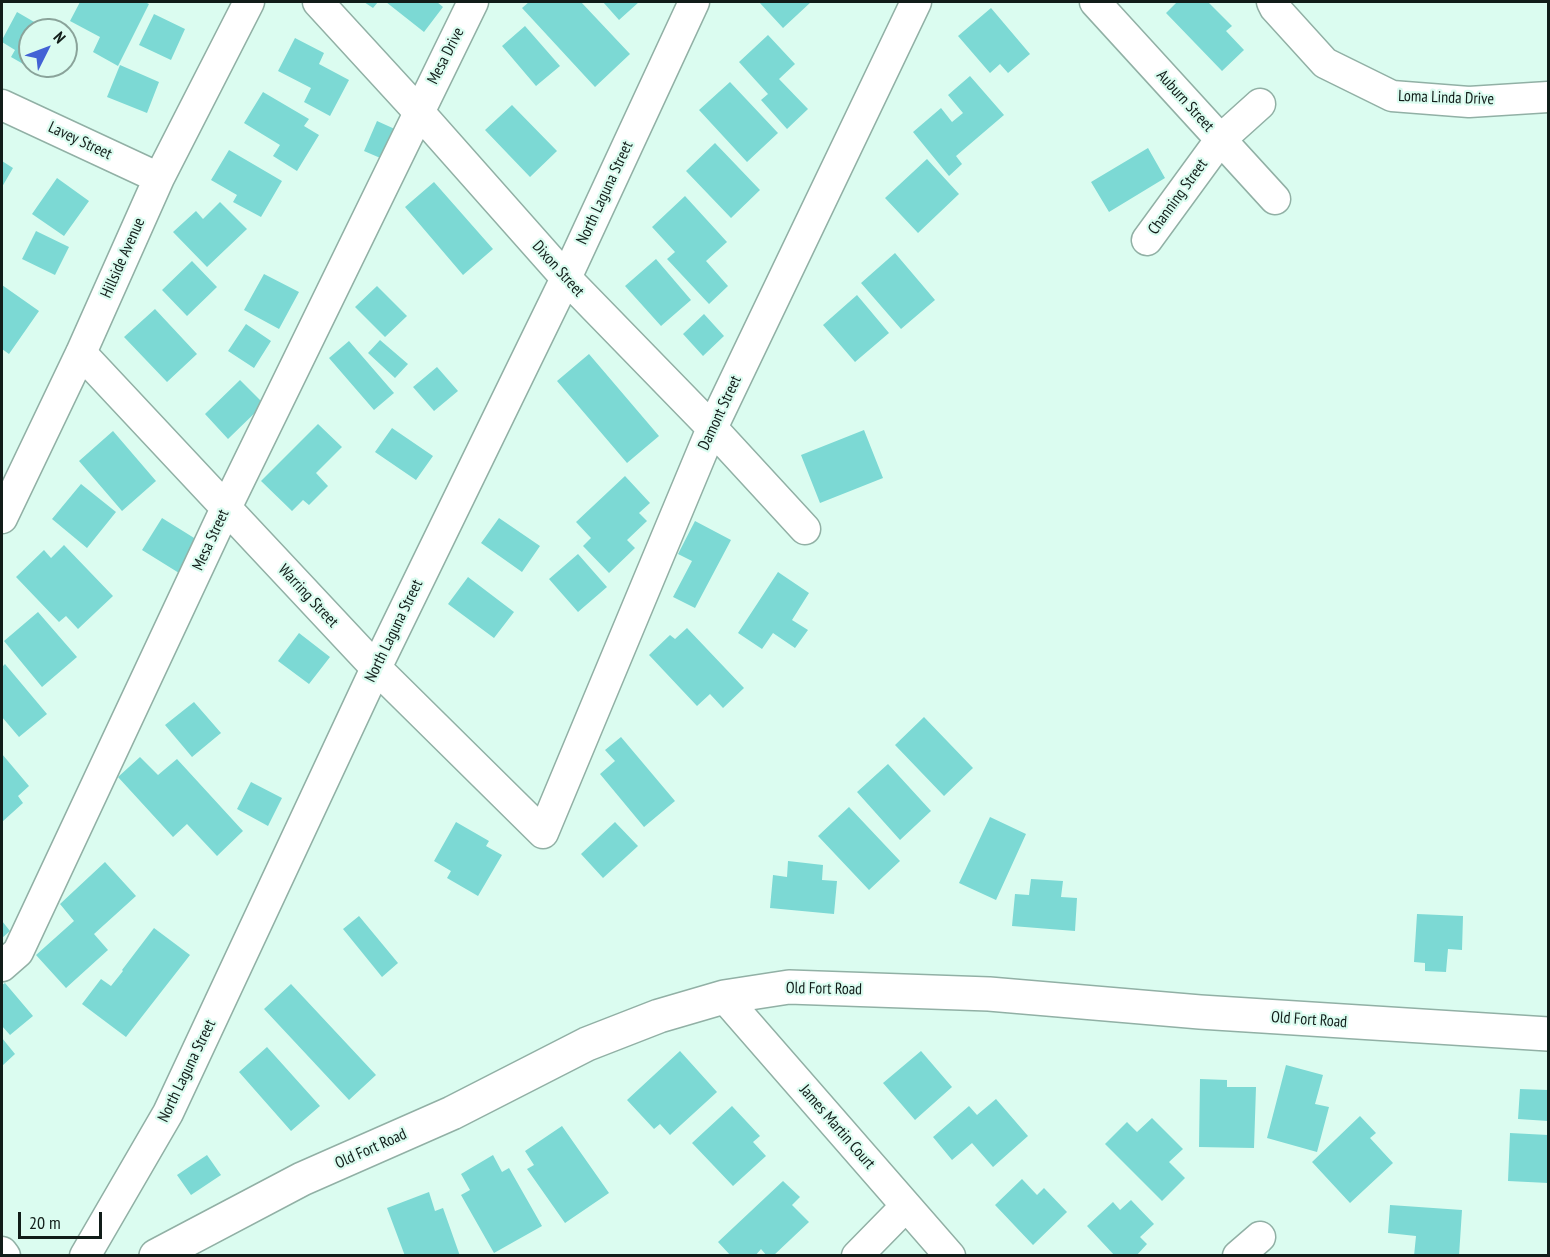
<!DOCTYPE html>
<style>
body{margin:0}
#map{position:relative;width:1550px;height:1257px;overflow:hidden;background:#dbfcf0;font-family:"PT Sans Narrow",sans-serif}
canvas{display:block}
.frame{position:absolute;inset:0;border:3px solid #111d19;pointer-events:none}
.north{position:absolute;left:18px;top:18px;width:60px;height:60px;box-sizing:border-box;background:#dbfcf0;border:2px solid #8aa39a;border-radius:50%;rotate:48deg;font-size:16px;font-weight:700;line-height:24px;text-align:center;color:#111d19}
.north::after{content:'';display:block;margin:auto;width:21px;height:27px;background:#4262d5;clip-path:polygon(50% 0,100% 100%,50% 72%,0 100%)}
.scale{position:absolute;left:18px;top:1212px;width:84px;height:27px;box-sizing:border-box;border:3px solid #111d19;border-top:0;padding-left:8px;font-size:18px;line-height:21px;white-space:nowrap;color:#111d19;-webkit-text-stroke:4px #dbfcf0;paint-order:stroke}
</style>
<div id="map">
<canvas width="1550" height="1257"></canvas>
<div class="frame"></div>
<div class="north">N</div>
<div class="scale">20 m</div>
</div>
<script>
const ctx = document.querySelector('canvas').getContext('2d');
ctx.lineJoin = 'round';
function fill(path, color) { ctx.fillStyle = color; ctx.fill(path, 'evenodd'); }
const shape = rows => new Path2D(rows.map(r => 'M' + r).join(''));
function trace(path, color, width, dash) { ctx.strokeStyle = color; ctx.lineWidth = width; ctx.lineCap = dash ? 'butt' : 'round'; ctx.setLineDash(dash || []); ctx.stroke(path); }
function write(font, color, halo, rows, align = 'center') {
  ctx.font = font + ' "PT Sans Narrow",sans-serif'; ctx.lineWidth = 4.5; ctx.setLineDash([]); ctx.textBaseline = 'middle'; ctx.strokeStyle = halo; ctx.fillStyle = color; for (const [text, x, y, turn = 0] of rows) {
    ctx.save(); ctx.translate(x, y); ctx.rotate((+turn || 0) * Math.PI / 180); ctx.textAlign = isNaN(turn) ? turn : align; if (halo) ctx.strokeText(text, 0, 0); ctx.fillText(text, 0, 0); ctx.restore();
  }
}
fill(shape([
 [80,2,145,2,149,4,118,66,93,52,100,37,70,21],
 [364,2,378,2,373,8],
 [386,2,437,2,443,7,424,32],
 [529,2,581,2,630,54,595,87,522,8],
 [603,2,639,2,619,20],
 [759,2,811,2,783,28],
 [1177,2,1208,2,1232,26,1226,31,1244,50,1222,71,1166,13],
 [991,8,1030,54,1008,73,1000,64,990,73,958,36],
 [17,12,48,30,30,30,30,66,33,66,32,69,11,57,15,50,2,42,2,40],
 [154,14,185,29,171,60,139,45],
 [525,26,560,66,536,86,502,46],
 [768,35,795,64,779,79,808,109,787,129,761,100,768,94,739,62],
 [295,38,324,53,319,64,349,80,330,116,304,102,311,88,278,71],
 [120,65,159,82,147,113,107,97],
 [970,76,1004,115,956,156,962,164,949,176,913,132,941,108,952,122,963,113,948,95],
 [730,82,778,133,747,162,699,110],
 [263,92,309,119,304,126,319,135,297,171,273,156,280,145,244,123],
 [512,105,557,151,530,177,485,130],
 [377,121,397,130,385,160,364,151],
 [715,143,760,190,731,218,686,171],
 [1148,148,1165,178,1109,212,1091,182],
 [229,150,282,181,261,217,233,202,237,195,211,180],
 [927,159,959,194,918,233,885,198],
 [2,161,13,168,2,187],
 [57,178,89,201,64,236,32,214],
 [434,182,493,249,463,275,405,207],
 [685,196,727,242,706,261,728,286,709,304,667,259,675,252,652,227],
 [220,202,247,229,207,267,173,232,196,211,203,219],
 [36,231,69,247,55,275,22,259],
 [895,253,935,300,901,329,861,283],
 [656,259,691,300,661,326,625,286],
 [192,261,217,287,187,316,162,290],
 [264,274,299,292,279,329,244,310],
 [2,285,39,311,9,354,2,349],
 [377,286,407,316,385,337,355,307],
 [857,295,889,333,855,362,823,325],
 [155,309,197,354,167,382,124,337],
 [704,314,724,336,703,356,683,334],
 [246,324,271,341,254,368,228,351],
 [380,340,408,364,395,378,368,353],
 [349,341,394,393,374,410,329,358],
 [589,354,659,436,627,463,557,381],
 [437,367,458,391,434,411,413,387],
 [240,380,264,404,228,439,205,414],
 [318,424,342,447,316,473,328,486,309,505,303,500,292,511,261,481],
 [392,428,433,456,416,480,375,452],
 [864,430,883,478,820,503,801,455],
 [113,431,156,481,122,511,79,461],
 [625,476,650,503,639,513,647,521,627,540,635,548,609,573,583,546,591,538,576,522],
 [81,484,116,512,87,548,52,519],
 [162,518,199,541,179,573,142,550],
 [499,518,540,546,522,572,481,543],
 [695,521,731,540,695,608,673,597,692,561,678,554],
 [64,545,113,596,78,629,66,616,59,622,16,577,44,550,51,558],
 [578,554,607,587,578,612,549,579],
 [778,572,809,593,792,620,808,630,795,648,773,633,762,649,738,633],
 [468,577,514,612,494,638,448,604],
 [38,612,77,657,42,687,4,641],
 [687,628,744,688,723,708,710,694,697,706,649,655,670,635,675,639],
 [299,633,330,657,309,684,278,661],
 [5,664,47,714,19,737,2,717,2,667],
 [194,702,221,733,192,757,165,725],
 [924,717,973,768,944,796,895,745],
 [621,737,675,801,644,827,600,774,615,761,605,750],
 [2,754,29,786,18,796,23,803,2,822],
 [140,757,158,775,177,759,243,831,217,856,187,824,173,837,118,777],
 [888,764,931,811,900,840,857,792],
 [251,782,282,798,268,826,237,809],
 [849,807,900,861,869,890,818,836],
 [990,817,1026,834,996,900,959,883],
 [456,822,489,841,486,846,502,855,478,896,447,878,451,871,434,861],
 [615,822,638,846,603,878,581,854],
 [788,861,823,865,822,880,837,881,834,914,770,908,773,875,787,877],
 [105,862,136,896,94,934,108,950,66,988,36,955,74,921,60,904],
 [1031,879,1063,881,1061,897,1077,898,1075,931,1012,926,1015,894,1029,895],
 [1417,914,1463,916,1462,950,1448,949,1446,972,1425,971,1425,963,1414,962],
 [359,916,398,963,382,977,343,929],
 [2,921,10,931,2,938],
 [154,928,190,955,126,1037,82,1004,101,979,111,986,123,971,122,970],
 [5,983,33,1016,10,1035,2,1026,2,985],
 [291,984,376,1075,349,1100,264,1009],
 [2,1038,15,1054,2,1066],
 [267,1047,320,1106,291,1131,239,1072],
 [680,1051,717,1092,670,1135,660,1124,654,1129,627,1100],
 [921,1051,952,1087,915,1120,883,1083],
 [1286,1065,1323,1075,1315,1104,1329,1107,1317,1152,1267,1138],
 [1200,1079,1227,1080,1227,1087,1256,1087,1254,1148,1199,1147],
 [1520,1089,1548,1090,1548,1121,1518,1119],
 [996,1099,1028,1136,993,1167,972,1143,952,1160,933,1137,969,1106,977,1115],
 [732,1106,760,1136,753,1142,766,1156,733,1186,692,1143],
 [1360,1116,1376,1133,1370,1138,1393,1163,1350,1203,1312,1162],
 [1152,1118,1183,1149,1169,1162,1185,1178,1162,1201,1105,1144,1127,1122,1137,1132],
 [562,1126,609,1193,565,1223,527,1169,534,1165,525,1151],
 [1510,1133,1548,1135,1548,1183,1508,1181],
 [207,1155,221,1175,191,1195,177,1175],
 [493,1155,502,1172,509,1168,542,1226,494,1253,461,1195,470,1190,461,1174],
 [1022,1179,1037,1195,1044,1188,1067,1212,1033,1245,995,1205],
 [783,1181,800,1197,792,1205,809,1222,773,1256,767,1256,761,1249,755,1256,731,1256,718,1242],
 [429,1192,435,1211,443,1208,460,1256,405,1256,387,1208],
 [1131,1200,1154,1224,1140,1237,1147,1244,1136,1256,1115,1256,1087,1226,1113,1202,1120,1210],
 [1390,1205,1462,1210,1459,1256,1414,1256,1416,1236,1388,1233]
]), '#7cd9d4');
const minor = shape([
 [318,2,418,111,566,278,712,428,805,529],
 [1095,2,1275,199],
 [1272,2,1275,8,1325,63,1392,96,1469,102,1548,97],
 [2,105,159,178],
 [1147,240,1220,140,1260,104],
 [81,353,376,668,543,833,712,428,916,2],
 [2,518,81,353,159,178,249,2],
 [2,966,18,952,226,508,473,2],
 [724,997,950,1256],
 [2,1252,5,1256],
 [85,1256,168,1113,376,668,566,278,694,2],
 [857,1256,906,1206],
 [1238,1256,1260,1237]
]);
const tertiary = shape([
 [156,1256,302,1179,452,1113,587,1044,659,1016,724,997,789,987,989,994,1200,1012,1548,1034]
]);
trace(minor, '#91b0a5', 33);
trace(tertiary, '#91b0a5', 36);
trace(minor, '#fff', 30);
trace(tertiary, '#fff', 33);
write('16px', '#111d19', '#dbfcf0', [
 ["Mesa Drive",446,56,-63],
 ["Loma Linda Drive",1446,98,2],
 ["Auburn Street",1185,101,48],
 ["Lavey Street",80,141,25],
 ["North Laguna Street",605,193,-65],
 ["Channing Street",1178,197,-54],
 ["Hillside Avenue",123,258,-66],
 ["Dixon Street",558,269,48],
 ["Damont Street",720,413,-65],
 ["Mesa Street",211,540,-65],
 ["Warring Street",308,596,47],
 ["North Laguna Street",394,631,-64],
 ["Old Fort Road",824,989,1],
 ["Old Fort Road",1309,1020,4],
 ["North Laguna Street",187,1071,-64],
 ["James Martin Court",837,1127,49],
 ["Old Fort Road",371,1149,-24]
]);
</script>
